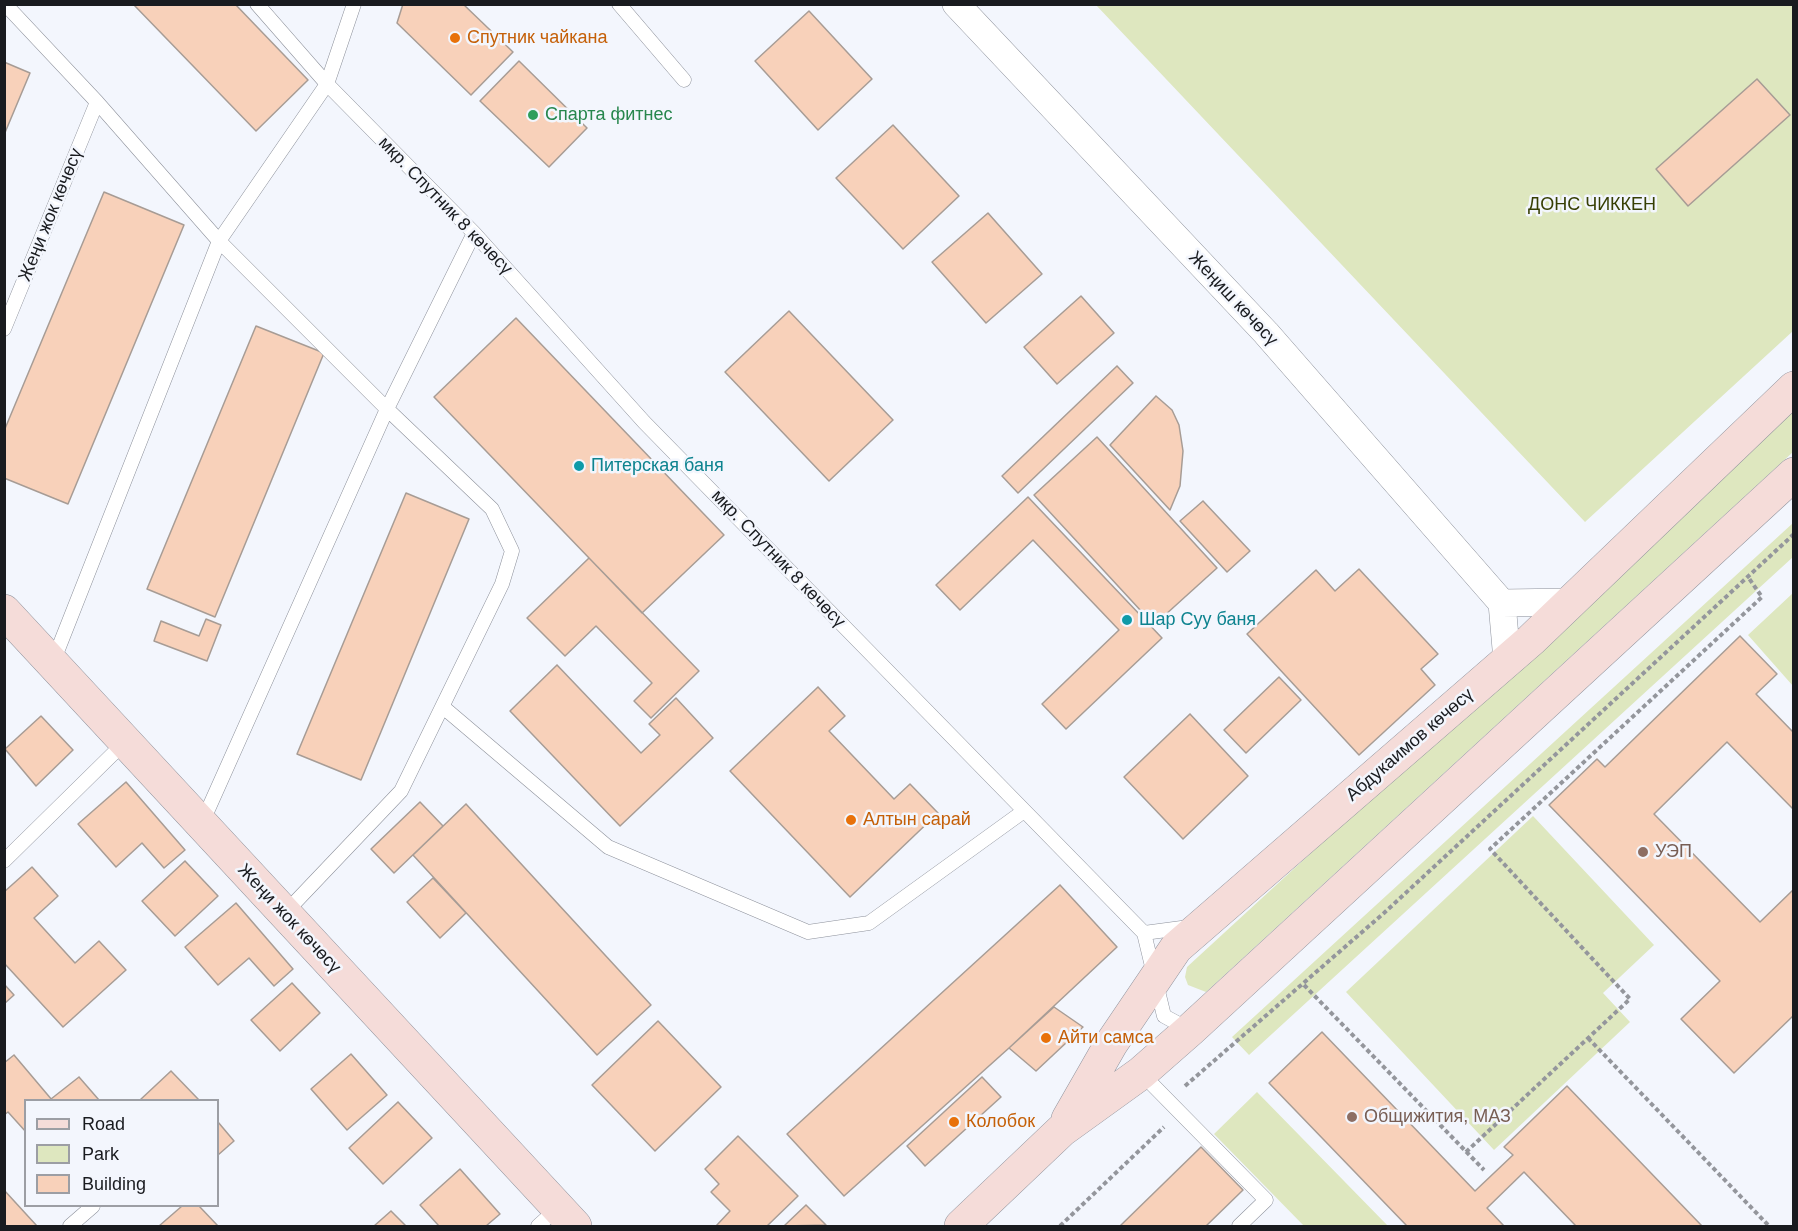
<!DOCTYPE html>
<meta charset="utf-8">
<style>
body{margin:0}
#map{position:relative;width:1798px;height:1231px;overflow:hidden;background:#f3f6fd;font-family:Arial,sans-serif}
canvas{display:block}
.frame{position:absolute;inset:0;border:6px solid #191b1f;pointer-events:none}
.legend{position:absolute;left:24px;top:1099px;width:195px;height:108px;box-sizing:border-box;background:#f3f6fd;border:2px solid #9c9ea4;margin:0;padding:8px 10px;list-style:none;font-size:18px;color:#191b1f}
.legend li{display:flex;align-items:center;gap:12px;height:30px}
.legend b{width:30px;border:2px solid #9c9ea4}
</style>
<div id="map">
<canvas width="1798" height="1231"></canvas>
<div class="frame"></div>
<ul class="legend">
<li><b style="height:8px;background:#f5dcd9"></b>Road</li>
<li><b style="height:16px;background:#dee7bf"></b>Park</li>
<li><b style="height:16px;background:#f8d1ba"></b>Building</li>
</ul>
</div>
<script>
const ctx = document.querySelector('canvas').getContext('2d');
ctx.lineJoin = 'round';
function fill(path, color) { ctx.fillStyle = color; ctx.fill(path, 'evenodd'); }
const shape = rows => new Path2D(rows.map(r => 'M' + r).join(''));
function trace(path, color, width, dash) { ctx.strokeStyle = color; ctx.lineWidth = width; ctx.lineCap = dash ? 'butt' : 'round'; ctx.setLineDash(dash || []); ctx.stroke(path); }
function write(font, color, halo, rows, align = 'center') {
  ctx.font = font + ' Arial,sans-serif'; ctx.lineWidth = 5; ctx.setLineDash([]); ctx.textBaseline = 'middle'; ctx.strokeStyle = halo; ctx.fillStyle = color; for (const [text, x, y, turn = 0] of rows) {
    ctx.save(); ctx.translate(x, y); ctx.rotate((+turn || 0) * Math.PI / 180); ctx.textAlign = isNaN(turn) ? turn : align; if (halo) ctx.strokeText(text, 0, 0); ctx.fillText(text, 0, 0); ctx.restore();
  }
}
fill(shape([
 [1096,5,1793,5,1793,331,1585,522],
 [1793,410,1793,452,1206,992,1188,985,1185,977,1187,967],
 [1793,523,1793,557,1249,1055,1232,1037],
 [1793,593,1793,686,1748,635],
 [1533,816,1654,945,1603,993,1630,1022,1494,1150,1346,992],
 [1257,1092,1388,1226,1304,1226,1214,1134]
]), '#dee7bf');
const building = shape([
 [133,4,235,4,308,80,256,131,133,4],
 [403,4,463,4,513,52,471,95,397,23,403,4],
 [809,11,872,79,818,130,755,61,809,11],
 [519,61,587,128,549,167,480,101,519,61],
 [4,62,30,73,4,135,4,62],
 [1757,79,1790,115,1688,206,1656,169,1757,79],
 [893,125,959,196,903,249,836,178,893,125],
 [104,192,184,225,68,504,4,478,4,431,104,192],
 [988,213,1042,274,986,323,932,262,988,213],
 [1081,296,1114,333,1057,384,1024,347,1081,296],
 [789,311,893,420,829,481,725,372,789,311],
 [516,318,724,535,642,613,434,397,516,318],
 [256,326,324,353,215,617,147,589,256,326],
 [1117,366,1133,383,1018,493,1002,476,1117,366],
 [1156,396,1172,410,1179,425,1183,451,1180,486,1170,510,1110,445,1156,396],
 [1097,437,1217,568,1154,625,1034,495,1097,437],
 [406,493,469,519,361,780,297,754,406,493],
 [1028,497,1162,638,1066,729,1042,704,1119,630,1033,540,960,610,936,585,1028,497],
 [1203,501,1250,551,1227,572,1180,521,1203,501],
 [589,558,699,671,651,718,634,701,652,683,596,626,565,656,527,618,589,558],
 [1359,569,1438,654,1421,669,1435,685,1359,755,1247,634,1316,570,1335,591,1359,569],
 [206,619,221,625,207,661,154,641,161,621,199,636,206,619],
 [1740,636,1777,674,1756,694,1794,733,1794,810,1727,742,1654,814,1760,922,1794,889,1794,1015,1734,1073,1681,1019,1720,981,1549,805,1597,759,1605,767,1740,636],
 [557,665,641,753,660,735,649,724,676,698,713,738,620,826,510,711,557,665],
 [1279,677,1301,700,1246,753,1224,730,1279,677],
 [818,687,845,716,829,731,894,799,910,784,938,813,850,897,730,771,818,687],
 [1190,714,1248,776,1183,839,1124,777,1190,714],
 [41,716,73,750,36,786,5,749,41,716],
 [126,782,185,850,164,868,142,843,116,867,78,824,126,782],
 [420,802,443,826,394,873,371,849,420,802],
 [466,804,651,1005,597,1055,413,855,466,804],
 [185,861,218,896,175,936,142,901,185,861],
 [32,867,58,896,34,918,75,963,99,941,126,970,63,1027,4,963,4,892,32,867],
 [433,878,466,913,440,938,407,902,433,878],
 [1060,885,1117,947,1009,1048,844,1196,787,1134,1060,885],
 [236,903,293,969,274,986,249,958,218,985,185,947,236,903],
 [292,983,320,1013,280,1051,251,1020,292,983],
 [4,984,14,995,4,1004,4,984],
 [1054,1007,1083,1027,1036,1071,1009,1048,1054,1007],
 [658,1021,721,1087,655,1151,592,1085,658,1021],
 [1322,1032,1475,1191,1513,1155,1504,1147,1567,1086,1702,1226,1576,1226,1524,1172,1487,1208,1504,1226,1407,1226,1269,1083,1322,1032],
 [351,1054,387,1095,347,1130,311,1089,351,1054],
 [14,1055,52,1100,26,1100,26,1132,8,1112,4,1115,4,1063,14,1055],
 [171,1071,199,1100,140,1100,171,1071],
 [79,1077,99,1100,52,1100,51,1099,79,1077],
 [982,1077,1001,1097,925,1166,907,1146,982,1077],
 [398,1102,432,1138,383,1184,349,1148,398,1102],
 [218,1122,234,1141,218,1155,218,1122],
 [738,1136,798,1196,767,1226,716,1226,730,1211,711,1192,719,1184,705,1169,738,1136],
 [1201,1147,1243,1190,1206,1226,1120,1226,1201,1147],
 [460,1169,500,1214,486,1226,439,1226,420,1205,460,1169],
 [4,1190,37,1226,4,1226,4,1190],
 [806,1205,826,1225,784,1226,806,1205],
 [182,1206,199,1206,218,1226,159,1226,182,1206],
 [391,1211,406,1226,374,1226,391,1211]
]);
fill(building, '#f8d1ba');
trace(building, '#a79c95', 1.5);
const lane = shape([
 [5,4,97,102,219,241,387,409,492,509,512,551,502,584,401,791,284,914],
 [354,4,327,84,474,233,644,422,1144,933,1164,1016,1190,1030],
 [619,4,684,80],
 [4,329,97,102],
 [53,662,219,241,327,84,257,4],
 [443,707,608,847,808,932,869,923,1024,811],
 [202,823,387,409,474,233],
 [4,861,125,742],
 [1144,933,1189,927],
 [1141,1073,1266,1200,1239,1226],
 [70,1226,93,1206],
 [538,1226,558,1208]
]);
const street = shape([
 [956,4,1266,333,1502,603,1507,660],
 [1502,603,1571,602]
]);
const secondary = shape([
 [4,611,575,1226],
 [1068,1119,1111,1044,1176,948,1531,640,1794,388],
 [961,1226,1062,1130,1141,1073,1190,1030,1794,474]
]);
trace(lane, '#8d919b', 15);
trace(street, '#8d919b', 28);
trace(secondary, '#8d919b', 34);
trace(shape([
 [1304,985,1484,1170],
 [1588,1038,1769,1226],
 [1185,1086,1384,913,1794,534],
 [1466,1152,1630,999,1490,849,1762,597,1748,577],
 [1060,1226,1164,1127]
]), '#94969c', 4, [4.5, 3]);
trace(lane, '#fff', 14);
trace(street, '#fff', 27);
trace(secondary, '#f5dcd9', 33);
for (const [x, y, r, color] of [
 [455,38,6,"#e8710a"],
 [533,115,6,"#2e9e5b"],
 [579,466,6,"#0f9aa8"],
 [1127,620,6,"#0f9aa8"],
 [851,820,6,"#e8710a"],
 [1643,852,6,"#8d6e63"],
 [1046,1038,6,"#e8710a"],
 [1352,1117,6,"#8d6e63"],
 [954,1122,6,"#e8710a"]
]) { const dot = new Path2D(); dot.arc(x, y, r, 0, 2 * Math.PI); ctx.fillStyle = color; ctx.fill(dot); trace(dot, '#f3f6fd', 2); }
write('18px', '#c56008', '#f3f6fd', [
 ["Спутник чайкана",467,38],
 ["Алтын сарай",863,820],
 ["Айти самса",1058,1038],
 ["Колобок",966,1122]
], 'left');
write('18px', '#27864d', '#f3f6fd', [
 ["Спарта фитнес",545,115]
], 'left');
write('18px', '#373f04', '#f3f6fd', [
 ["ДОНС ЧИККЕН",1592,205]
]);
write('18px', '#191b1f', '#f3f6fd', [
 ["мкр. Спутник 8 көчөсү",445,206,46],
 ["Жеңи жок көчөсү",51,215,-68],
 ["Жеңиш көчөсү",1233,299,47],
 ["мкр. Спутник 8 көчөсү",778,559,46],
 ["Абдукаимов көчөсү",1410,745,-41],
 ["Жеңи жок көчөсү",289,919,47]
]);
write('18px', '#0d838f', '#f3f6fd', [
 ["Питерская баня",591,466],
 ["Шар Суу баня",1139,620]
], 'left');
write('18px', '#785e54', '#f3f6fd', [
 ["УЭП",1655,852],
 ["Общижития, МАЗ",1364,1117]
], 'left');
</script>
